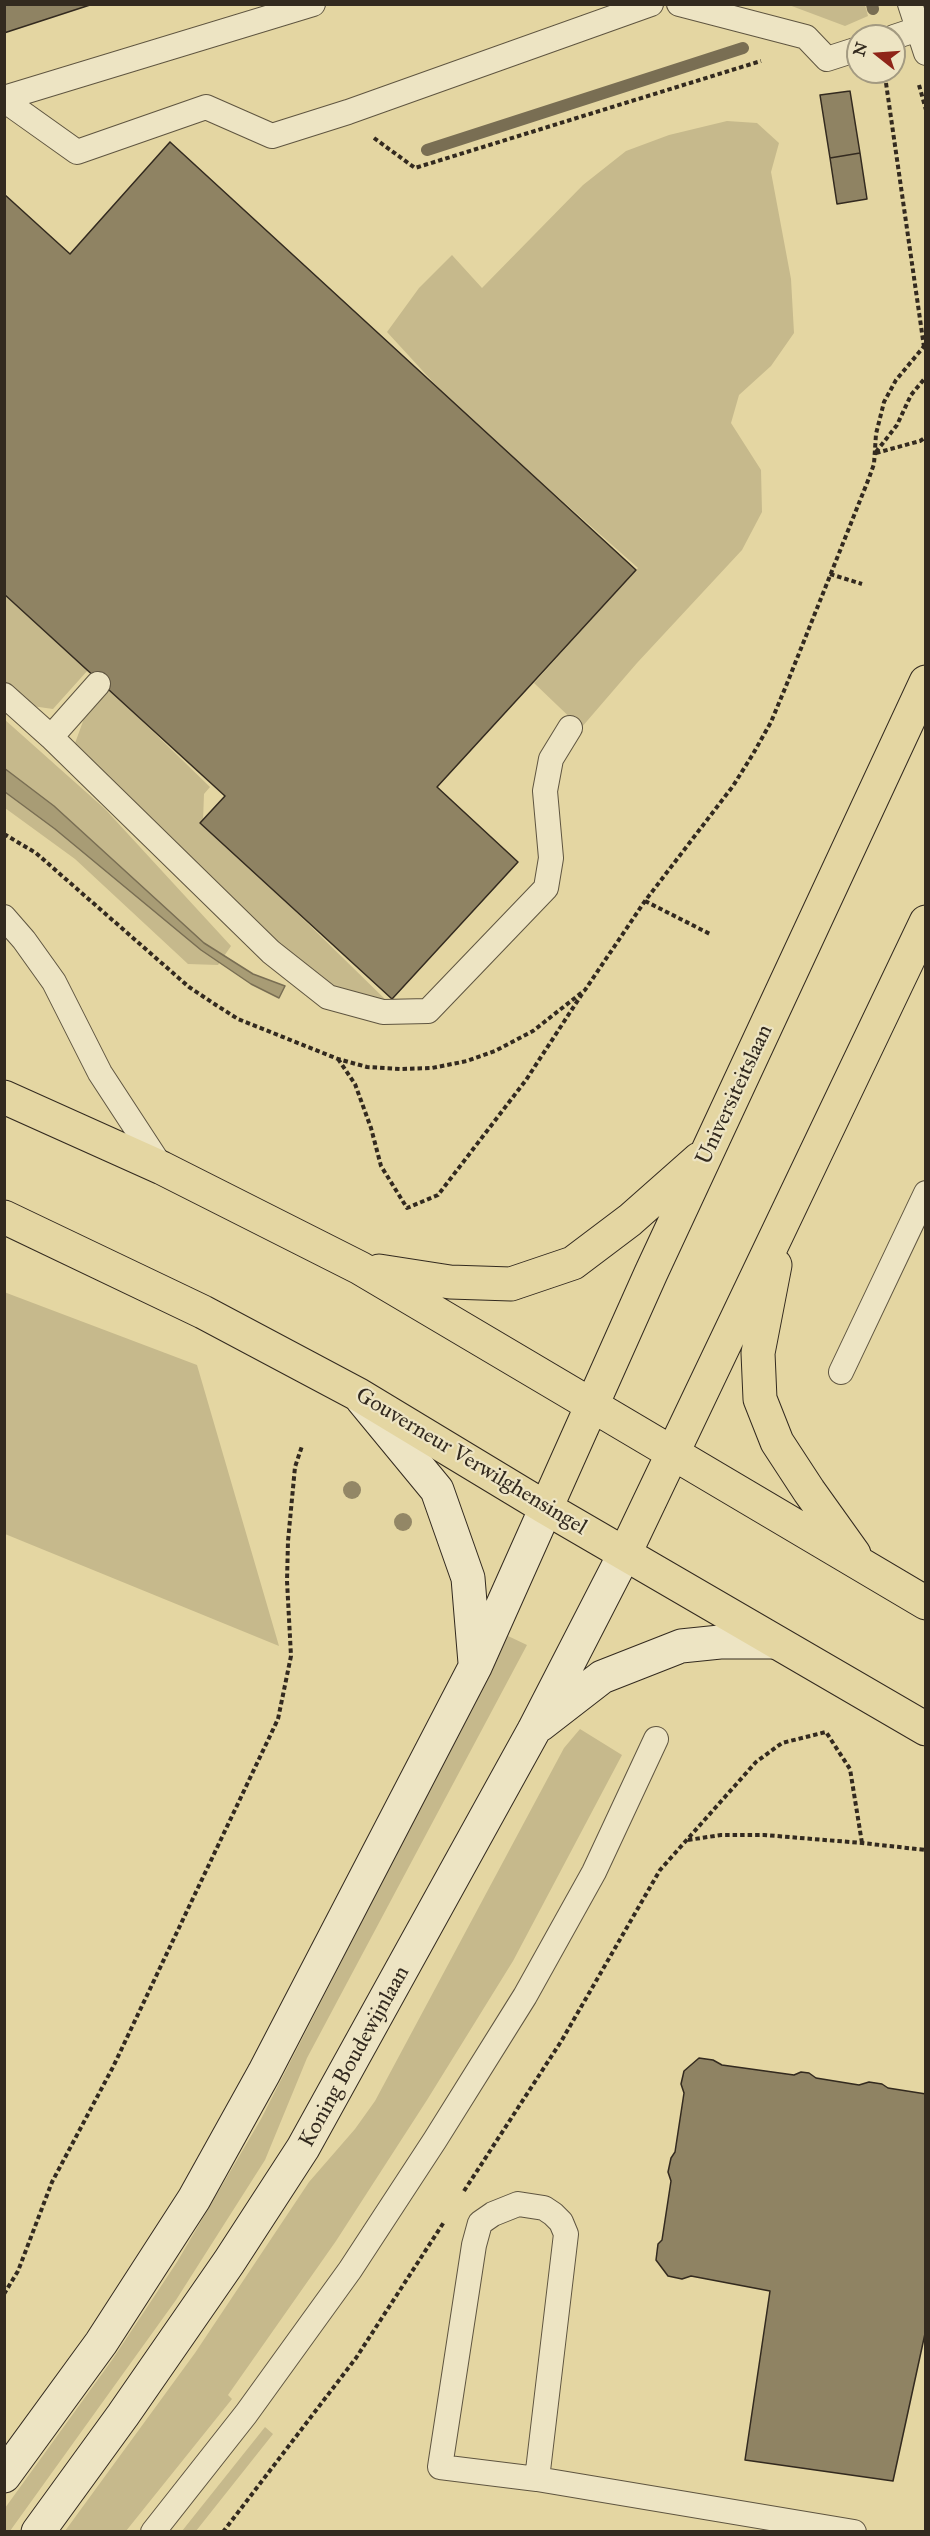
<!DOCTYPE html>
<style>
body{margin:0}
#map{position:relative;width:930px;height:2536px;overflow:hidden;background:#e4d6a2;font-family:"IM FELL Great Primer",serif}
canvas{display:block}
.frame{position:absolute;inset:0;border:6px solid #332a1f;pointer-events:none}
.north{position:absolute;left:846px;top:24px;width:60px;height:60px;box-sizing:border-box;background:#ede4c3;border:2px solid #a39a81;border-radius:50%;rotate:287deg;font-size:16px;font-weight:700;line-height:24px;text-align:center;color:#332a1f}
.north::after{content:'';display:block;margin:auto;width:21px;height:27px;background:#8f2418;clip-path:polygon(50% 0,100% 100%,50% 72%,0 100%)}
</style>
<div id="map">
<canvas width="930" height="2536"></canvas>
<div class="frame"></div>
<div class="north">N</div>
</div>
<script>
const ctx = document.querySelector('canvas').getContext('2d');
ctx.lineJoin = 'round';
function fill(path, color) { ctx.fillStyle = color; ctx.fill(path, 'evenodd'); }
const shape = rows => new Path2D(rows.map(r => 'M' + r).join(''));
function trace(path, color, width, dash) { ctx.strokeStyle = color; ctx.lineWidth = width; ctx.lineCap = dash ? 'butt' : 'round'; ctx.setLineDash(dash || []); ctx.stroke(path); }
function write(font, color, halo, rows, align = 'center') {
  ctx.font = font + ' "IM FELL Great Primer",serif'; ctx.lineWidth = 4.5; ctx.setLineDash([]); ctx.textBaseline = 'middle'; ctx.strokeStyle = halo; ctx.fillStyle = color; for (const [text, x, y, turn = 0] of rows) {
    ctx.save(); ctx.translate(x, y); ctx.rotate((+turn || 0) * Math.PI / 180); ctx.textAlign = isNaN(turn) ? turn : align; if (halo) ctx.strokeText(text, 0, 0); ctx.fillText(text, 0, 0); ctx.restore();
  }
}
fill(shape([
 [789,5,865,5,868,16,845,26],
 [727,121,757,123,779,143,771,172,791,279,794,333,771,366,739,395,731,423,761,470,762,512,742,550,637,663,581,728,534,683,638,568,454,405,387,332,419,288,452,255,482,288,583,185,626,151,669,135],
 [4,595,88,670,53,709,25,705,5,682],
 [107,687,210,787,204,794,203,821,389,1003,324,988,74,746,86,713],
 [4,719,105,809,231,946,218,965,188,964,75,859,5,808],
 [4,1292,197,1365,279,1646,5,1534],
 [508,1636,527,1645,307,2058,265,2160,176,2300,10,2531,5,2532,5,2508,112,2360,177,2262,261,2119],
 [580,1729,622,1755,513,1961,427,2100,336,2241,228,2395,232,2399,126,2531,65,2531,195,2353,309,2182,355,2129,375,2101,564,1748],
 [265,2427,273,2434,196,2531,182,2531]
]), '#c6b98c');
const water = shape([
 [4,768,54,806,204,943,253,974,285,986,279,998,251,984,201,950,55,829,5,792,4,768]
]);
fill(water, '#a89c75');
trace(water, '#796e53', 1.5);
trace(shape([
 [872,4,873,9],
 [427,150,743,48]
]), '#796e53', 12);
const building = shape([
 [4,4,93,4,4,33,4,4],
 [850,91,860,153,830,158,820,95,850,91],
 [170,142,636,570,437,787,518,862,392,999,200,823,225,796,4,594,4,194,70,254,170,142],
 [860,153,867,199,837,204,830,158,860,153],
 [699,2058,713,2060,722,2065,794,2075,801,2072,809,2073,816,2078,859,2085,869,2082,882,2084,888,2088,926,2094,926,2329,893,2481,745,2460,770,2291,691,2276,682,2279,668,2276,656,2260,658,2244,662,2240,671,2181,668,2172,671,2158,675,2152,684,2093,681,2084,684,2071,699,2058]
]);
fill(building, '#8f8363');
trace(building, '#332a1f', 1.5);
const service = shape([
 [679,4,806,37,827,59,858,49],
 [910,4,926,53],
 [894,37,918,29],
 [4,98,313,4],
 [4,100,77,152,206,107,272,136,348,112,651,4],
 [4,695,51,737,271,952,328,997,383,1012,428,1011,546,888,551,858,545,791,551,759,570,728],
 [51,737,98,684],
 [4,917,24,940,54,982,100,1073,162,1168],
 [841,1372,926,1193],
 [537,2479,566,2234,561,2222,553,2214,544,2208,518,2204,493,2214,480,2223,474,2245,440,2467,537,2479,854,2532],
 [153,2532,246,2414,350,2270,435,2140,525,1996,594,1872,656,1739]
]);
const secondary = shape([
 [362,1399,437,1490,468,1578,475,1663],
 [540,1725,602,1677,681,1646,720,1642,775,1642],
 [4,2476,101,2343,194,2199,264,2073,475,1667,546,1508],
 [38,2532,123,2415,229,2262,303,2148,534,1730,625,1553]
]);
const trunk = shape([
 [4,1097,162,1168,360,1268,926,1603],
 [4,1217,203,1312,359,1395,546,1508,926,1729],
 [775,1265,758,1353,760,1399,777,1442,809,1491,854,1554],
 [379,1271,450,1282,511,1284,573,1263,630,1220,699,1159],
 [546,1508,651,1273,926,682],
 [625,1553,926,922]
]);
trace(service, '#5f5540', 26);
trace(secondary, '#332a1f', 35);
trace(trunk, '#332a1f', 35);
trace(shape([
 [886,83,924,347],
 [919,85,926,110],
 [374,138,415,168,761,61],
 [876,452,897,425,911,395,926,377],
 [876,453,920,441,926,437],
 [830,574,862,584],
 [4,834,36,853,189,987,216,1005,238,1019,338,1059,367,1067,401,1069,432,1068,467,1061,495,1051,533,1031,585,990,645,901,733,786,753,754,771,722,786,686,869,478,874,464,876,434,884,402,896,380,926,344],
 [645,901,710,934],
 [338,1059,355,1084,371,1128,381,1166,407,1208,438,1195,526,1080,582,994],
 [688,1840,721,1835,764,1835,862,1843,926,1850],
 [464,2191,562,2040,660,1870,756,1762,782,1743,826,1732,850,1769,862,1843],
 [4,2294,18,2271,52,2182,113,2067,278,1719,291,1656,287,1581,288,1541,295,1467,302,1446],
 [223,2532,356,2358,444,2222]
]), '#332a1f', 4, [4.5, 3]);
trace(service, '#ede4c3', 24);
trace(secondary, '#ede4c3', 33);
trace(trunk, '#e4d6a2', 33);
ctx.fillStyle = '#938766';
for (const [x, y] of [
 [352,1490],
 [403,1522]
]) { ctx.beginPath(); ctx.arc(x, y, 9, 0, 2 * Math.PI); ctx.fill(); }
write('22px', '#332a1f', '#ede4c3', [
 ["Universiteitslaan",735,1095,-65],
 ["Gouverneur Verwilghensingel",471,1462,31],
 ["Koning Boudewijnlaan",355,2057,-61]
]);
</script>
